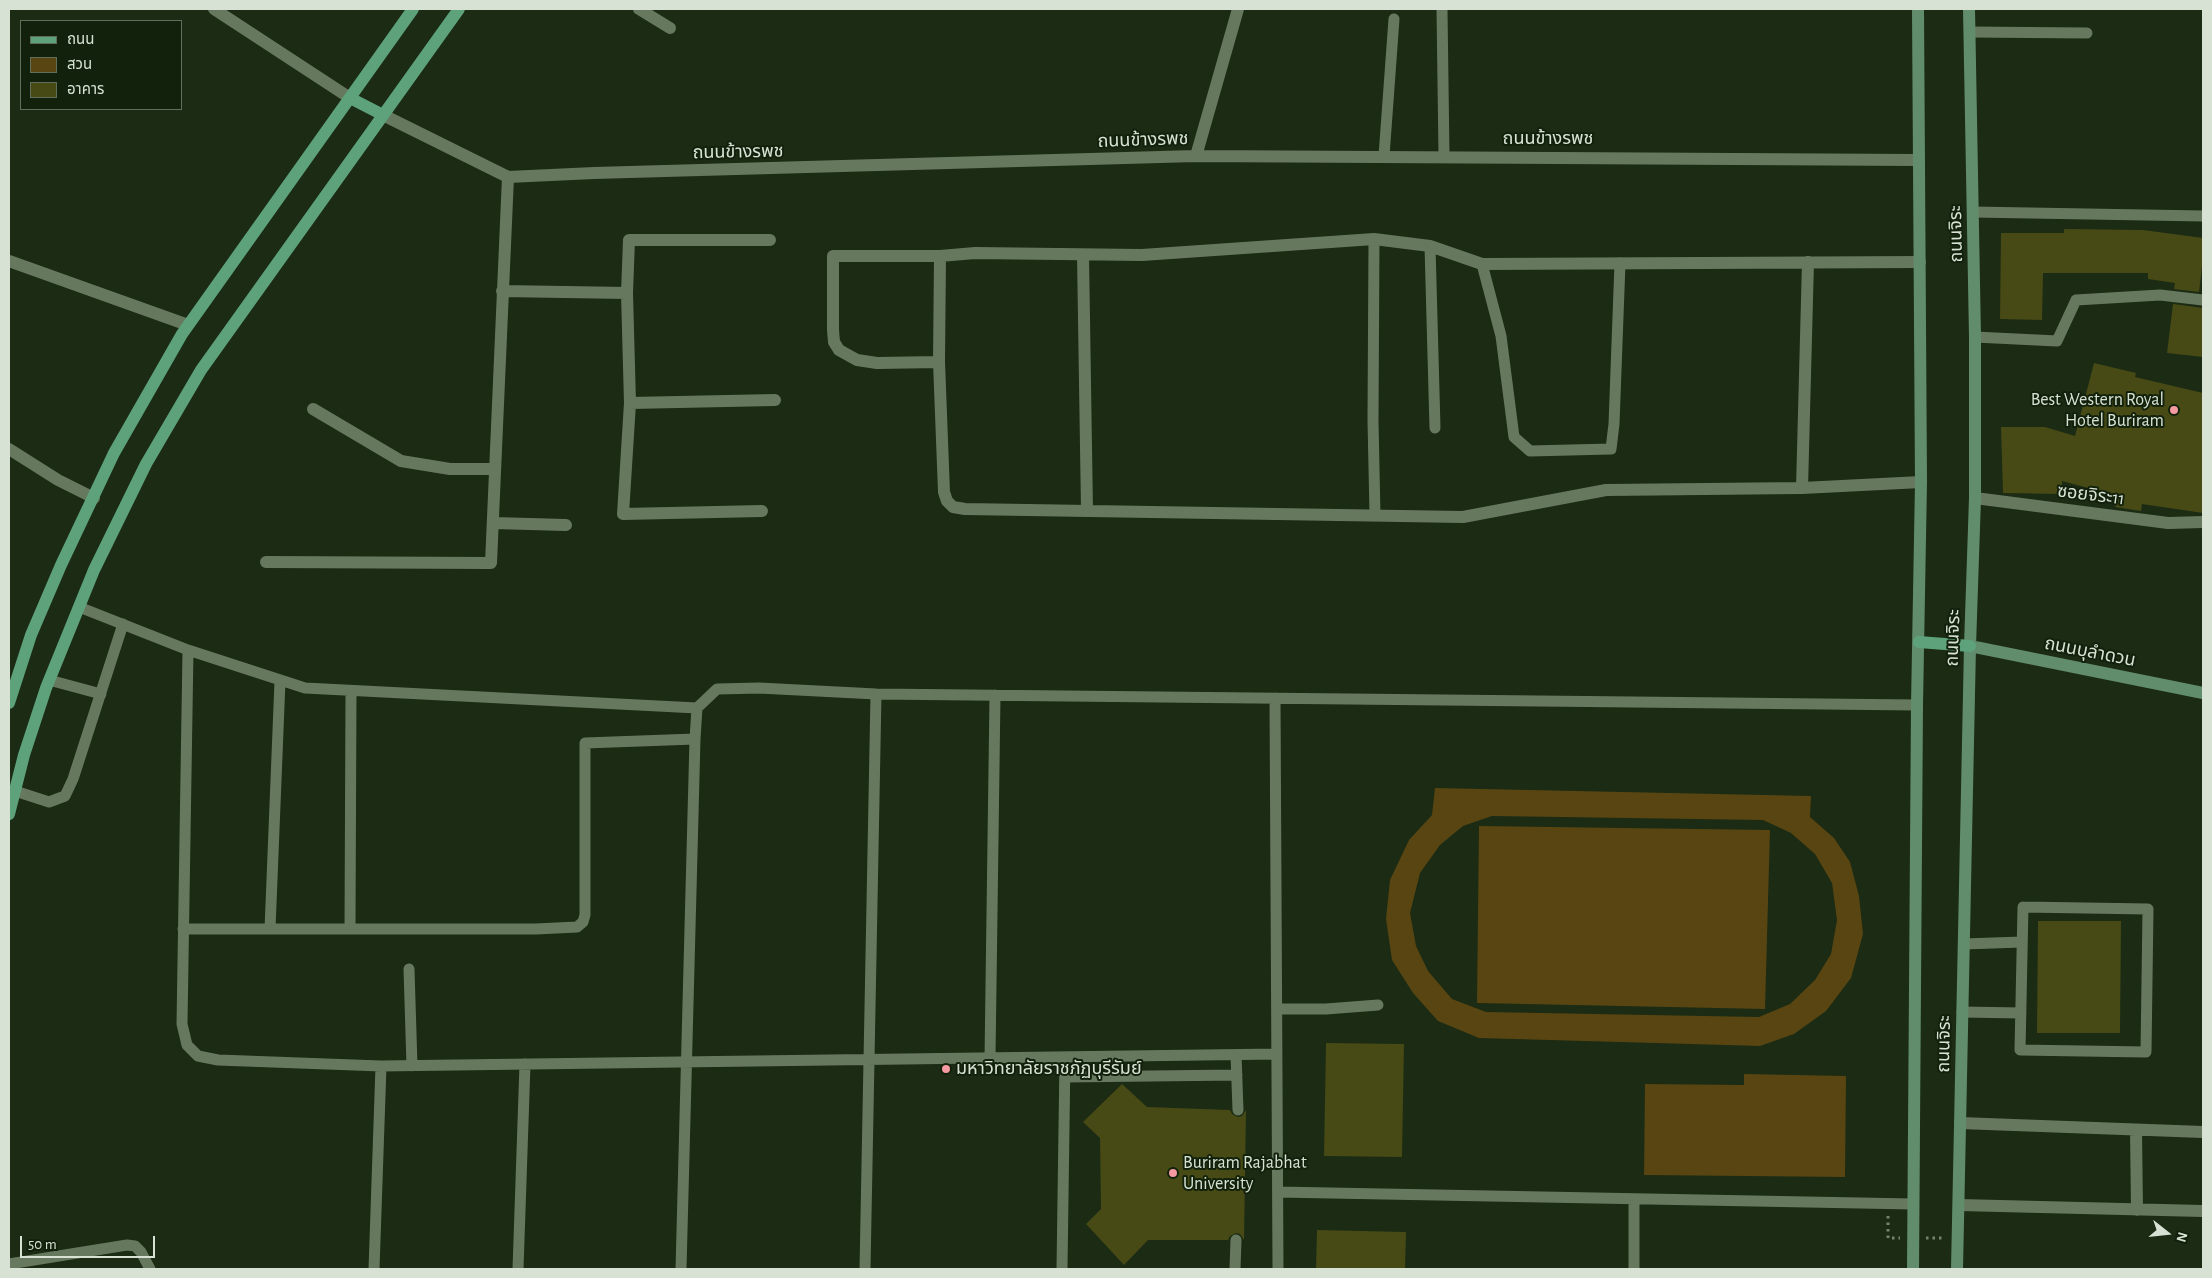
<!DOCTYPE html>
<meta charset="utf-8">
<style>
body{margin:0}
#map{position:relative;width:2212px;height:1278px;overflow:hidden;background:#1b2b14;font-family:"Alegreya Sans","Noto Sans Thai",sans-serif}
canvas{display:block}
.frame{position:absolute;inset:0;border:10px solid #d8e2d4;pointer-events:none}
.legend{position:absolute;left:20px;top:20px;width:162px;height:90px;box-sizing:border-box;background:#11210b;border:1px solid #616e5b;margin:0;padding:6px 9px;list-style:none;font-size:15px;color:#d8e2d4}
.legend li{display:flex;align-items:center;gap:10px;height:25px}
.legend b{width:25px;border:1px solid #616e5b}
.north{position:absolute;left:2142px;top:1208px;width:50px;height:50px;-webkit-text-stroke:4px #11210b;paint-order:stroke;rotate:106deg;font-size:14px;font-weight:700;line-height:20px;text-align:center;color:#d8e2d4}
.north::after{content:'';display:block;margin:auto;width:18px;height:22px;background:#d8e2d4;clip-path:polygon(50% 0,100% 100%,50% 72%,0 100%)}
.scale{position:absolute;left:20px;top:1236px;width:135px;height:22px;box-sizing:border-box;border:2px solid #d8e2d4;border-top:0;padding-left:6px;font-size:15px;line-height:18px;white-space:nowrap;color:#d8e2d4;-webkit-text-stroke:4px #11210b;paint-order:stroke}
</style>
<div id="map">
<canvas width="2212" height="1278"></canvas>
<div class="frame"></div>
<ul class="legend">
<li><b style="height:6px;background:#5da27b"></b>ถนน</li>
<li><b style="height:14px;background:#584511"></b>สวน</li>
<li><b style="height:14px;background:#474a15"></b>อาคาร</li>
</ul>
<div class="north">N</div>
<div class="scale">50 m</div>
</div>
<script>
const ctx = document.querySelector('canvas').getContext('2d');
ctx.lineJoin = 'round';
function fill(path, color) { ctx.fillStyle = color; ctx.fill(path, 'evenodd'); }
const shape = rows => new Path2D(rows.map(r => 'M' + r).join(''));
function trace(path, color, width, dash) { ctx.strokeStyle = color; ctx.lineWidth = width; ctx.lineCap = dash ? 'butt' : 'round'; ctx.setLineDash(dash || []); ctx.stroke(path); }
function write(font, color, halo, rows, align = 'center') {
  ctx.font = font + ' "Alegreya Sans","Noto Sans Thai",sans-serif'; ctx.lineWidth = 4; ctx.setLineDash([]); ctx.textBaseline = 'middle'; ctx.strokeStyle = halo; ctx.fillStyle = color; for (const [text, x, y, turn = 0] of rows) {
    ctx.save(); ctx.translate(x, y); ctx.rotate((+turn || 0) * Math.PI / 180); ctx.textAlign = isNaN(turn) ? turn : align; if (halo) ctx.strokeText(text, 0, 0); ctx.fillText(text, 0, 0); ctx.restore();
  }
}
fill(shape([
 [1435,788,1811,796,1810,817,1834,838,1850,862,1859,896,1863,934,1851,978,1826,1011,1794,1034,1760,1046,1479,1038,1438,1021,1413,993,1392,960,1386,919,1390,880,1409,840,1432,815],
 [1492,816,1763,820,1791,833,1815,854,1832,883,1837,920,1831,954,1815,980,1790,1004,1759,1017,1486,1012,1452,999,1428,971,1416,946,1410,913,1420,873,1440,845,1463,826],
 [1479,826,1770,830,1765,1009,1477,1003],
 [1744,1074,1846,1076,1845,1177,1644,1175,1645,1084,1744,1085]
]), '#584511');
fill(shape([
 [2064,229,2143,230,2203,238,2203,258,2199,292,2174,289,2175,283,2148,279,2148,273,2043,273,2042,320,2000,319,2001,233,2064,233],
 [2173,304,2203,308,2203,357,2167,353],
 [2094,363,2136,373,2135,377,2203,393,2203,513,2142,504,2141,511,2115,507,2118,496,2062,481,2062,494,2003,493,2001,427,2045,427,2075,436],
 [2038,921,2121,921,2120,1033,2037,1033],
 [1326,1043,1404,1044,1402,1157,1324,1156],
 [1122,1084,1147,1107,1230,1110,1232,1114,1238,1117,1242,1116,1246,1110,1244,1240,1240,1234,1236,1233,1230,1236,1228,1240,1148,1240,1124,1265,1086,1224,1101,1209,1100,1138,1083,1122],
 [1317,1230,1406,1232,1405,1269,1316,1269]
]), '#474a15');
trace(shape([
 [1888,1216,1888,1238,1900,1238],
 [1926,1238,1943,1238]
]), '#768370', 3, [2.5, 4]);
trace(shape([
 [1442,9,1444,156],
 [1970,32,2087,33],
 [1384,156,1394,19],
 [1973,212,2203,216],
 [1374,239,1373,421,1375,515],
 [1430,246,1435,428],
 [1482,264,1501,336,1514,437,1530,451,1611,449,1614,424,1620,263],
 [1975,337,2057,341,2076,300,2160,295,2203,300],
 [79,607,188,650,305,688,697,708],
 [188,650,182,1024,187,1045,198,1056,218,1060,381,1066,1277,1054],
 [49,680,101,694],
 [1275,698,1278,1269],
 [15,791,49,802,65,796,73,779,123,624],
 [2023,907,2148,909,2146,1052,2020,1050,2023,907],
 [350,928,351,691],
 [183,929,536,929,577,927,583,922,585,915,585,743,695,739],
 [270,929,280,681],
 [1964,944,2022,942],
 [409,969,412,1066],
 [1277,1009,1326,1009,1378,1005],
 [1962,1012,2021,1013],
 [1236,1055,1238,1110],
 [990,1058,995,695],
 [1065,1077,1237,1075],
 [1278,1192,1913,1204],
 [9,1264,127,1245,135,1246,141,1252,150,1269],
 [374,1269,381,1066],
 [518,1269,525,1064],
 [681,1269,695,739,697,708,717,689,759,688,876,694,1917,705],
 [865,1269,876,694],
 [1062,1269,1065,1057],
 [1235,1269,1236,1240],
 [1634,1269,1634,1199]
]), '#66795f', 11);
trace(shape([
 [214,9,350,98],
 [639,9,670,28],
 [383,115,508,177,594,173,1196,156,1918,160],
 [1196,156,1238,9],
 [1083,255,1087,511],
 [940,256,939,362,944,492,947,501,953,507,965,509,1463,517,1606,490,1802,488,1808,262],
 [9,261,188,325],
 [502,291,627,293],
 [939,362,877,363,857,360,839,350,834,342,833,330,833,256,940,256,975,253,1142,255,1374,239,1430,246,1482,264,1920,262],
 [630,403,775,400],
 [313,409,401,461,450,469,495,469],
 [9,449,58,480,94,498],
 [1802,488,1921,482],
 [1975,498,2168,523,2203,522],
 [762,511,623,514,630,403,627,293,629,240,770,240],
 [493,523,566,525],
 [266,562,491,563,508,177],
 [1960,1123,2203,1132],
 [2136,1130,2137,1210],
 [1959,1205,2203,1211]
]), '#66795f', 12);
trace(shape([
 [1970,646,2203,693],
 [1913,1269,1917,705,1921,482,1918,9],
 [1957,1269,1970,646,1975,498,1975,337,1969,9]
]), '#628d6d', 12);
trace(shape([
 [350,98,383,115],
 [1919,642,1970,646],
 [9,703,31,635,61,565,114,453,182,334,413,9],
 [9,814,24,755,46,688,94,570,146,464,201,370,459,9]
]), '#5da27b', 12);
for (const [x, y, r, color] of [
 [2174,410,5,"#f49aa0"],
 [946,1069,5,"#f49aa0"],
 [1173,1173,5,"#f49aa0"]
]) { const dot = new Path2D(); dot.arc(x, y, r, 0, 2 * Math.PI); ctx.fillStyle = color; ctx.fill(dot); trace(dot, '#11210b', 2); }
write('18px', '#d8e2d4', '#11210b', [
 ["ถนนข้างรพช",1548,139],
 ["ถนนข้างรพช",1143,140,-2],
 ["ถนนข้างรพช",738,152,-1],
 ["ถนนจิระ",1956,234,-91],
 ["ซอยจิระ11",2091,495,7],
 ["ถนนจิระ",1953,638,-88],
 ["ถนนบุลำดวน",2090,652,11],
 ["ถนนจิระ",1944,1044,-89]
]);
write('18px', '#d8e2d4', '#11210b', [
 ["Best Western Royal",2164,400,"right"],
 ["Hotel Buriram",2164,421,"right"],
 ["มหาวิทยาลัยราชภัฏบุรีรัมย์",956,1069],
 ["Buriram Rajabhat",1183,1163],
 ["University",1183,1184]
], 'left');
</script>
